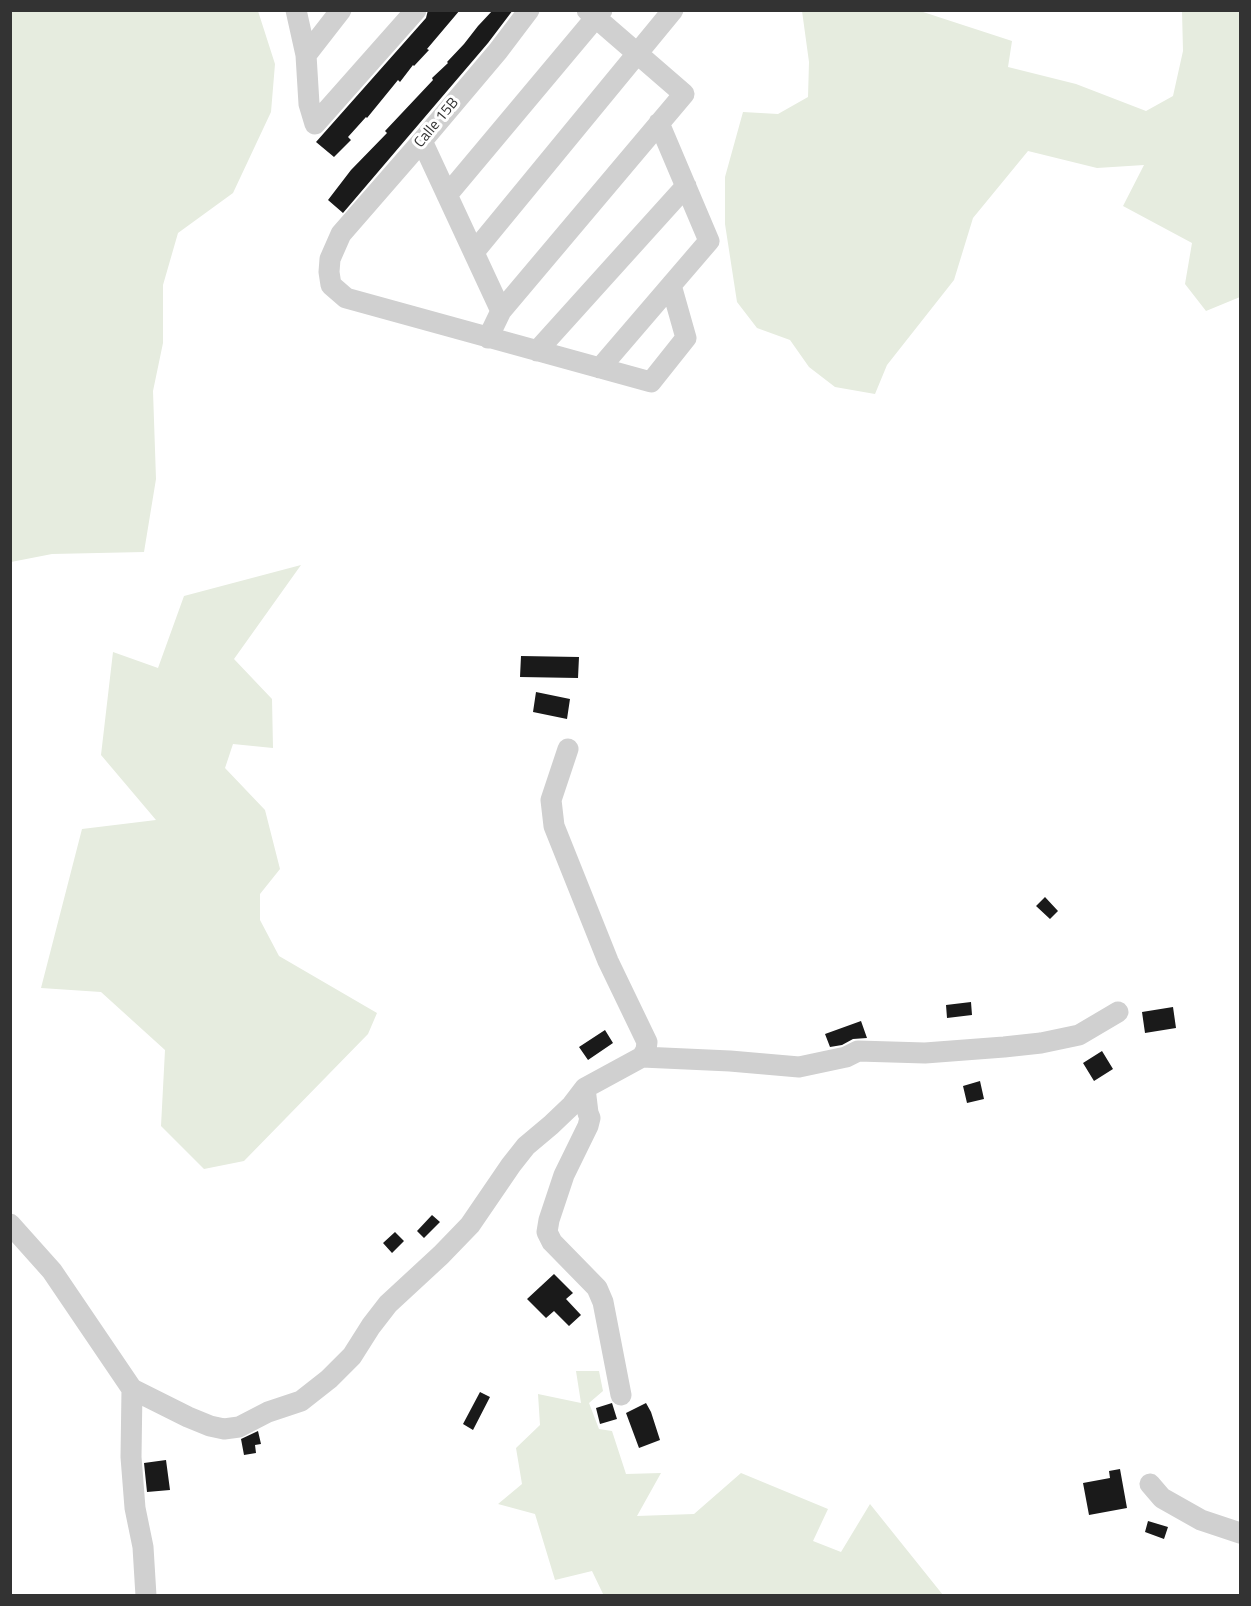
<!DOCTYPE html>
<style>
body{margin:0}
#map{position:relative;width:1251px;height:1606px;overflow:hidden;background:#fff;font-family:"Titillium Web",sans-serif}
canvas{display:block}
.frame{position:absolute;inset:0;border:12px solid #333;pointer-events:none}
</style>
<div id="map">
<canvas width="1251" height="1606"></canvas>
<div class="frame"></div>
</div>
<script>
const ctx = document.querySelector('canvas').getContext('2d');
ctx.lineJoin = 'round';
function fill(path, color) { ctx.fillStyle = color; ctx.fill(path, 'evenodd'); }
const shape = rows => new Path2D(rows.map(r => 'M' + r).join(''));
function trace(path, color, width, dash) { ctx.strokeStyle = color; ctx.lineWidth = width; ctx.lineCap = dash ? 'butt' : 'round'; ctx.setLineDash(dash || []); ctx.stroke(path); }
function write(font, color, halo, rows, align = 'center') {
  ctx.font = font + ' "Titillium Web",sans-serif'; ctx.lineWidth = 6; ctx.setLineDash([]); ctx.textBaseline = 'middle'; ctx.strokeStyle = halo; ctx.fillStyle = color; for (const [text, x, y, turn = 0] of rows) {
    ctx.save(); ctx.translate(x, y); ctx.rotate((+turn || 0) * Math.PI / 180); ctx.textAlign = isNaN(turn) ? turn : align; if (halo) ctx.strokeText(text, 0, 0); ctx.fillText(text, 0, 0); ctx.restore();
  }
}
fill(shape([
 [11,10,258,11,275,64,271,112,233,193,178,233,163,285,163,343,153,391,156,479,144,552,52,554,11,562],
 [802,11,920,11,1012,41,1008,67,1076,84,1146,111,1173,96,1183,51,1182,11,1240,11,1240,297,1206,311,1185,284,1192,243,1123,206,1144,165,1097,168,1028,151,973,218,954,280,887,365,875,394,835,387,809,367,790,340,757,328,737,302,725,224,725,177,743,112,778,114,808,97,809,62],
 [301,565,234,659,272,699,273,748,233,744,225,768,265,810,280,869,260,894,260,920,279,956,377,1013,368,1034,244,1161,204,1169,161,1126,165,1050,101,992,41,988,82,829,156,820,101,755,113,652,158,668,184,596],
 [576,1371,599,1371,603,1391,589,1403,599,1429,612,1431,626,1474,661,1473,637,1516,694,1514,741,1473,828,1509,813,1541,841,1552,870,1504,943,1595,604,1596,592,1571,555,1580,535,1514,498,1504,522,1484,516,1448,540,1425,538,1394,581,1403]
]), '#e6ecdf');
fill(shape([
 [428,10,460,10,427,49,429,50,414,66,413,65,400,82,398,80,367,118,366,117,348,137,351,140,334,157,316,142,426,18],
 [493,10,513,10,488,43,343,213,328,200,351,170,387,133,385,131,433,80,432,78,448,63,447,62,464,44,478,26],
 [521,656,579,657,578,678,520,677],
 [536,692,570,699,567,719,533,712],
 [1045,897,1058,911,1050,919,1036,906],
 [971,1002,972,1015,947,1018,946,1005],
 [1173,1007,1176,1028,1145,1033,1142,1012],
 [861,1021,867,1038,853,1039,842,1045,830,1047,825,1034],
 [605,1030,613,1043,588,1060,579,1047],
 [1102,1051,1113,1069,1094,1081,1083,1063],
 [980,1081,984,1099,967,1103,963,1086],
 [432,1215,440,1222,424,1238,417,1231],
 [395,1232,404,1241,392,1253,383,1243],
 [554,1274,573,1293,566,1299,581,1315,569,1326,554,1311,546,1318,527,1299],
 [480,1392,490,1397,473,1430,463,1424],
 [612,1403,617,1419,600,1424,596,1408],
 [646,1403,651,1412,660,1440,639,1448,626,1413],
 [258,1431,261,1444,255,1445,256,1453,244,1455,241,1439],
 [166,1460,170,1490,147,1492,144,1463],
 [1120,1469,1127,1508,1089,1515,1083,1483,1110,1478,1109,1471],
 [1148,1521,1168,1527,1164,1539,1145,1532]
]), '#1a1a1a');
trace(shape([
 [296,10,306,55,309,104,315,124,416,10],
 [529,10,498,51,422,141,341,234,330,259,329,272,331,285,346,298,651,382,686,338,671,285],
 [306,55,341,10],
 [422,141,501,311],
 [447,195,602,10],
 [474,252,673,10],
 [488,338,501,311,684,94,587,10],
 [537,351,686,186],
 [600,368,709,241,659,123],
 [568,749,551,800,554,826,608,961,647,1042,646,1050,642,1057],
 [585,1088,588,1113,590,1118,588,1126,564,1175,549,1220,547,1232,552,1242,597,1288,603,1302,621,1395],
 [10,1224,52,1271,132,1389,188,1417,210,1426,224,1429,239,1427,268,1412,301,1401,329,1379,352,1356,371,1326,388,1304,441,1255,470,1225,511,1165,526,1146,551,1125,572,1105,585,1088,642,1057,730,1061,799,1067,846,1057,858,1051,925,1053,1004,1047,1041,1043,1079,1035,1118,1012],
 [132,1389,131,1457,135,1508,143,1547,146,1596],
 [1150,1484,1162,1498,1201,1520,1240,1533]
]), '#d0d0d0', 21);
write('15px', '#333', '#fff', [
 ["Calle 15B",437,123,-50]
]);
</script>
